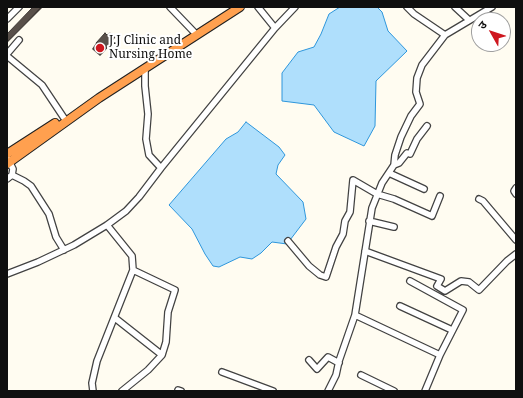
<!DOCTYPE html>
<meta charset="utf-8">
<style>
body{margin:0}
#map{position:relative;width:523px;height:398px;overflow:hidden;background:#fffcf1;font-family:"Noto Serif","Noto Sans Devanagari",serif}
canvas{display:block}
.frame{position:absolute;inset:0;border:8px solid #0f0f0f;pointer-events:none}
.north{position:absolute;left:471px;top:12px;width:40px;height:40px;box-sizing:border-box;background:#fff;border:1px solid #9f9f9f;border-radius:50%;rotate:309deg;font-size:11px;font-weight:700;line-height:16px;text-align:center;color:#0f0f0f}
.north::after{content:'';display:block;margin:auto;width:14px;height:18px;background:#ce171f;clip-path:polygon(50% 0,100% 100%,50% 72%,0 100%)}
</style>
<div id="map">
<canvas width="523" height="398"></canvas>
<div class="frame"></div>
<div class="north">उ</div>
</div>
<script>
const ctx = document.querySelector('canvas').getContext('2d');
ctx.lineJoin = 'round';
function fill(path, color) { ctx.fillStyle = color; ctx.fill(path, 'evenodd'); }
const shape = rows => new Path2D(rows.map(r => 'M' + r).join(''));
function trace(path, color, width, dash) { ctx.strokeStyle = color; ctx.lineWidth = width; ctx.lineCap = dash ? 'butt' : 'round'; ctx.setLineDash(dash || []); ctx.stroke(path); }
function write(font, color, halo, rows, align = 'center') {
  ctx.font = font + ' "Noto Serif",serif'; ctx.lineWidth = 4; ctx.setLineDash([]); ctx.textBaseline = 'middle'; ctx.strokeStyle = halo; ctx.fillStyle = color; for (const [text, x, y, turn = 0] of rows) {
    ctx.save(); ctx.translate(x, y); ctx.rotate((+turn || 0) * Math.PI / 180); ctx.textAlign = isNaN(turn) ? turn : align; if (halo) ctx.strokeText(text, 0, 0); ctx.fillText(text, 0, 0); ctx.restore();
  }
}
const water = shape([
 [340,7,377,7,382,12,388,31,407,51,376,81,375,126,364,146,334,132,314,105,282,101,282,73,298,52,314,47,321,34,329,14,340,7],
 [246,122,279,147,285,155,278,165,276,174,303,202,306,219,287,244,272,242,261,253,252,259,240,257,219,267,213,266,205,254,192,229,169,205,226,139,238,132,246,122]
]);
fill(water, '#afdffc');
trace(water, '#2e96db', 1);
const minor = shape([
 [170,7,194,32],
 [407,7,414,14,445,35,492,7],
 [455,7,469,20],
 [7,19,19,7],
 [275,28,295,7],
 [7,54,19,40],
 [7,56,42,85,64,118],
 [145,68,145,86,148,114,146,139,149,155,161,168],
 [394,165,399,163,407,153,410,154,417,139,427,126],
 [389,173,424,189],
 [12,175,24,181,31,186,49,214,56,237,64,250],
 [7,179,12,175,13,169,8,159],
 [516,188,514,191,516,194],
 [479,199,483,201,516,240],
 [369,221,394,227],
 [288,241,309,266,320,275,326,277,336,247,343,234,345,221,350,212,353,180,377,194,394,199,432,216,440,196],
 [365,251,441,279,437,286,445,291,461,281,469,282,479,290,507,261,516,254],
 [7,274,38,262,74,245,107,225,126,211,139,197,161,168,275,28,258,7],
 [410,281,463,310,440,355,425,391],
 [400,306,452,330],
 [355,315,372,208,382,183,394,165,395,155,401,137,411,116,420,104,416,92,417,78,422,65,445,35],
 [115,318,162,355],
 [309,360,317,369,328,357,339,363],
 [222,372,273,391],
 [361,375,394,391],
 [178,390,181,391],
 [93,391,92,383,97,361,133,270,132,256,107,225],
 [122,391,148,370,162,355,166,342,168,312,175,290,133,270],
 [328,391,336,375,339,361,355,315,440,355]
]);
const highway = shape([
 [7,154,55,123],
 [7,164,99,98,240,7]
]);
trace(minor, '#424242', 8);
trace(highway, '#202020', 10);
trace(minor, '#fff', 5.5);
trace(highway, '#ffa04f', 8);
fill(shape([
 [107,35,115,37,111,44,100,56,92,49,96,43]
]), '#4d4540');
fill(shape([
 [41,7,43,7,7,43,7,42],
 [115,37,111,44,100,56,104,50]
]), '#3e3834');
const building = shape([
 [33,7,41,7,7,42,7,34,33,7],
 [105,33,107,35,110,33,115,37,104,50,96,43,105,33]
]);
fill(building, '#59504a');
trace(building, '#3e3834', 1);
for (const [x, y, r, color] of [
 [100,48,5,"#ce171f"]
]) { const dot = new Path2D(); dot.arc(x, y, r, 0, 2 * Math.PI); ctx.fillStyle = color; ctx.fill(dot); trace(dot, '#fff', 1.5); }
write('12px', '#0f0f0f', '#fff', [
 ["J.J Clinic and",109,41],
 ["Nursing Home",109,55]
], 'left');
</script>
